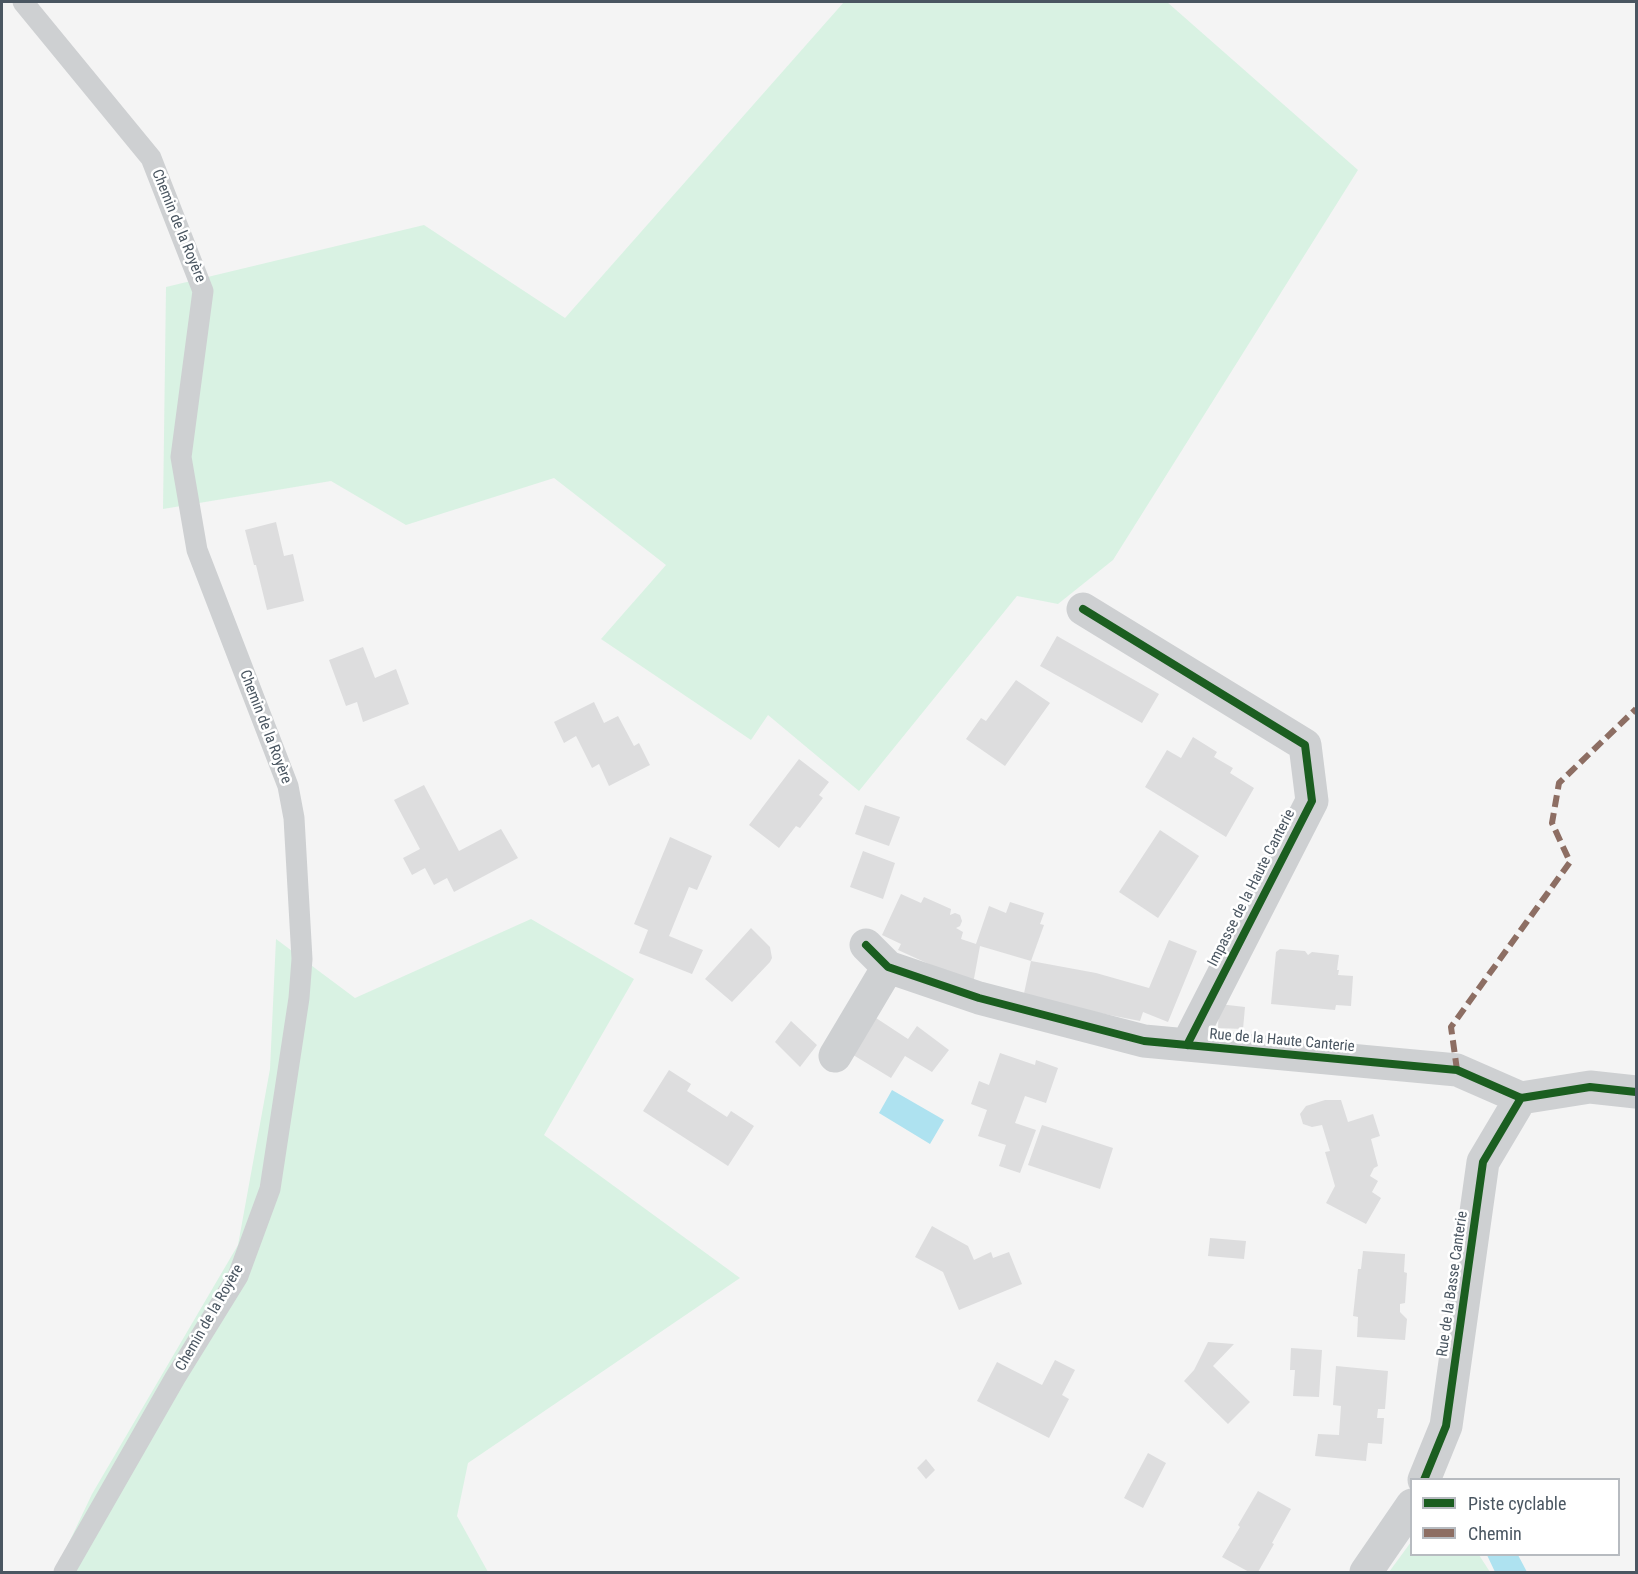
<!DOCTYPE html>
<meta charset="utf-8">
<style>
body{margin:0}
#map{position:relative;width:1638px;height:1574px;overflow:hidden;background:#f4f4f4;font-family:"Roboto Condensed",sans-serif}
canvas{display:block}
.frame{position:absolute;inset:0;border:3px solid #4a5661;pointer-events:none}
.legend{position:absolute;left:1410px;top:1478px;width:210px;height:78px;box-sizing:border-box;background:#fff;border:2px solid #b7bbc0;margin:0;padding:8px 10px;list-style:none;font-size:18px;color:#4a5661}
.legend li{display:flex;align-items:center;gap:12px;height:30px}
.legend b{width:30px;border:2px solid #b7bbc0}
</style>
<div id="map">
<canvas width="1638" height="1574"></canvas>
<div class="frame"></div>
<ul class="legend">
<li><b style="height:8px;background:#1b5e20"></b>Piste cyclable</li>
<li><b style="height:8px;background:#8d6e63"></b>Chemin</li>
</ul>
</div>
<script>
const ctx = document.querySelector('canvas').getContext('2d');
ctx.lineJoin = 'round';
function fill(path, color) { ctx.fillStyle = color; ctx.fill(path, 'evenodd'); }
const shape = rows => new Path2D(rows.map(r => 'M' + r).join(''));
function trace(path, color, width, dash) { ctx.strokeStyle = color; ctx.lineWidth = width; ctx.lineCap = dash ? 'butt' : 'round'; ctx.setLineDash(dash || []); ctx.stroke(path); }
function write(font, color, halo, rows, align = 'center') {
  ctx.font = font + ' "Roboto Condensed",sans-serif'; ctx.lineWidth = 5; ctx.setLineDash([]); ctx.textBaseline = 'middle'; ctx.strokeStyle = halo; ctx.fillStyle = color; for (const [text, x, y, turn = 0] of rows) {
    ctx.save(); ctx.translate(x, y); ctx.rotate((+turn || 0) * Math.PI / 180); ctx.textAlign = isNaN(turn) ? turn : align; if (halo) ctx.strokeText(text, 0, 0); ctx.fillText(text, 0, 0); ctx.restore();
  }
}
fill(shape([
 [844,2,1167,2,1358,170,1113,560,1058,604,1017,596,859,791,768,715,751,740,601,639,666,565,554,478,406,525,331,481,163,509,166,287,424,225,565,318],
 [531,919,634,979,544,1135,740,1278,468,1463,457,1516,488,1572,55,1572,92,1494,238,1245,270,1069,276,939,355,998],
 [1411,1542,1412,1554,1479,1555,1490,1572,1389,1572]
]), '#d9f2e3');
fill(shape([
 [892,1090,944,1120,930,1144,879,1113],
 [1487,1555,1518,1555,1527,1572,1495,1572]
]), '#aee2f0');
fill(shape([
 [276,522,284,556,293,554,304,601,267,610,256,565,254,565,245,530],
 [1057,636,1159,694,1142,723,1040,666],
 [363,647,375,678,396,669,409,704,363,722,357,702,346,706,329,660],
 [1016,680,1050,703,1005,766,966,739,981,718,986,721],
 [594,702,604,723,618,716,634,746,639,743,650,765,609,786,599,764,592,768,576,736,564,743,554,722],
 [1193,737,1217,752,1214,757,1233,768,1230,773,1254,788,1226,837,1145,787,1167,750,1181,758],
 [799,759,829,782,819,795,823,798,800,828,796,826,779,848,749,825],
 [424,785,459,851,501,829,518,858,454,892,447,878,434,885,425,868,412,875,403,858,420,849,394,800],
 [865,805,900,817,889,846,855,834],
 [1160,830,1199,856,1158,918,1119,892],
 [670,837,712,856,697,890,689,887,669,936,703,950,692,974,639,953,648,930,634,924],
 [863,851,895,863,883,899,850,887],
 [901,894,921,903,924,897,951,909,950,915,955,913,960,915,962,921,960,926,956,928,963,932,961,939,976,944,989,906,1006,913,1010,902,1044,913,1040,924,1044,925,1031,961,980,946,973,984,898,950,901,944,882,935],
 [751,928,770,947,772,958,770,962,732,1002,705,979],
 [1169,940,1197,951,1168,1022,1143,1012,1140,1021,1023,998,1031,961,1096,973,1149,988],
 [1280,949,1305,951,1308,955,1312,952,1339,955,1337,970,1339,970,1338,975,1353,976,1351,1006,1336,1005,1335,1010,1271,1004,1276,952],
 [1219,1004,1245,1007,1243,1029,1218,1028],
 [873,1016,908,1039,917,1026,949,1050,932,1072,905,1056,891,1078,850,1053],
 [791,1021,817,1045,800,1067,775,1042],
 [1000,1053,1035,1065,1036,1060,1058,1068,1046,1103,1025,1096,1015,1123,1036,1130,1020,1173,999,1166,1006,1145,978,1136,987,1110,971,1104,979,1081,989,1085],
 [669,1070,691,1084,687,1091,727,1117,731,1111,754,1126,728,1166,643,1111],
 [1325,1100,1341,1100,1348,1122,1373,1114,1380,1136,1371,1139,1378,1166,1374,1168,1370,1176,1378,1181,1372,1192,1381,1198,1366,1224,1326,1203,1335,1186,1325,1152,1330,1151,1322,1125,1312,1127,1303,1124,1300,1114,1306,1106],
 [1042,1125,1113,1148,1100,1189,1028,1165],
 [932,1226,968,1246,974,1260,991,1252,993,1258,1009,1252,1022,1284,959,1310,943,1272,915,1257],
 [1210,1238,1246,1241,1244,1259,1208,1256],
 [1363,1251,1405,1254,1404,1272,1407,1273,1405,1303,1400,1304,1400,1312,1407,1319,1405,1340,1357,1337,1358,1317,1353,1316,1358,1269,1361,1269],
 [1208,1342,1234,1344,1213,1366,1250,1402,1228,1424,1184,1381,1194,1370],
 [1291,1348,1322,1350,1319,1397,1293,1396,1295,1370,1290,1370],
 [1055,1360,1075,1370,1062,1395,1069,1399,1049,1438,977,1401,997,1362,1042,1385],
 [1336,1366,1388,1371,1385,1409,1378,1409,1377,1418,1384,1418,1382,1444,1368,1443,1366,1461,1315,1456,1318,1434,1339,1435,1341,1406,1333,1405],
 [1148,1453,1166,1463,1143,1508,1124,1498],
 [926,1459,935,1470,926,1479,917,1468],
 [1258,1491,1291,1509,1272,1543,1274,1544,1258,1572,1249,1572,1222,1557,1240,1527,1238,1525]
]), '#ddddde');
trace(shape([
 [23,2,151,158,203,291,181,457,197,550,288,786,294,818,302,959,299,998,270,1189,238,1276,175,1378,64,1572]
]), '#ced0d2', 21);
trace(shape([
 [1083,609,1305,745,1312,801,1187,1045],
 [866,945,888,967,979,998,1144,1041,1457,1070,1521,1098,1590,1087,1636,1092],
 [835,1056,888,967],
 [1424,1480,1446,1426,1483,1162,1521,1098],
 [1366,1572,1412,1505]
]), '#ced0d2', 33);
trace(shape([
 [1457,1070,1451,1027,1570,862,1552,823,1559,783,1636,709]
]), '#8d6e63', 6, [12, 6]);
trace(shape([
 [1083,609,1305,745,1312,801,1187,1045],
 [866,945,888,967,979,998,1144,1041,1457,1070,1521,1098,1590,1087,1636,1092],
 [1424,1480,1446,1426,1483,1162,1521,1098]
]), '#1b5e20', 8);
write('15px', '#4a5661', '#fff', [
 ["Chemin de la Royère",178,226,68],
 ["Chemin de la Royère",265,727,69],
 ["Impasse de la Haute Canterie",1252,888,-63],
 ["Rue de la Haute Canterie",1282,1041,5],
 ["Rue de la Basse Canterie",1453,1284,-82],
 ["Chemin de la Royère",210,1318,-60]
]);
</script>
